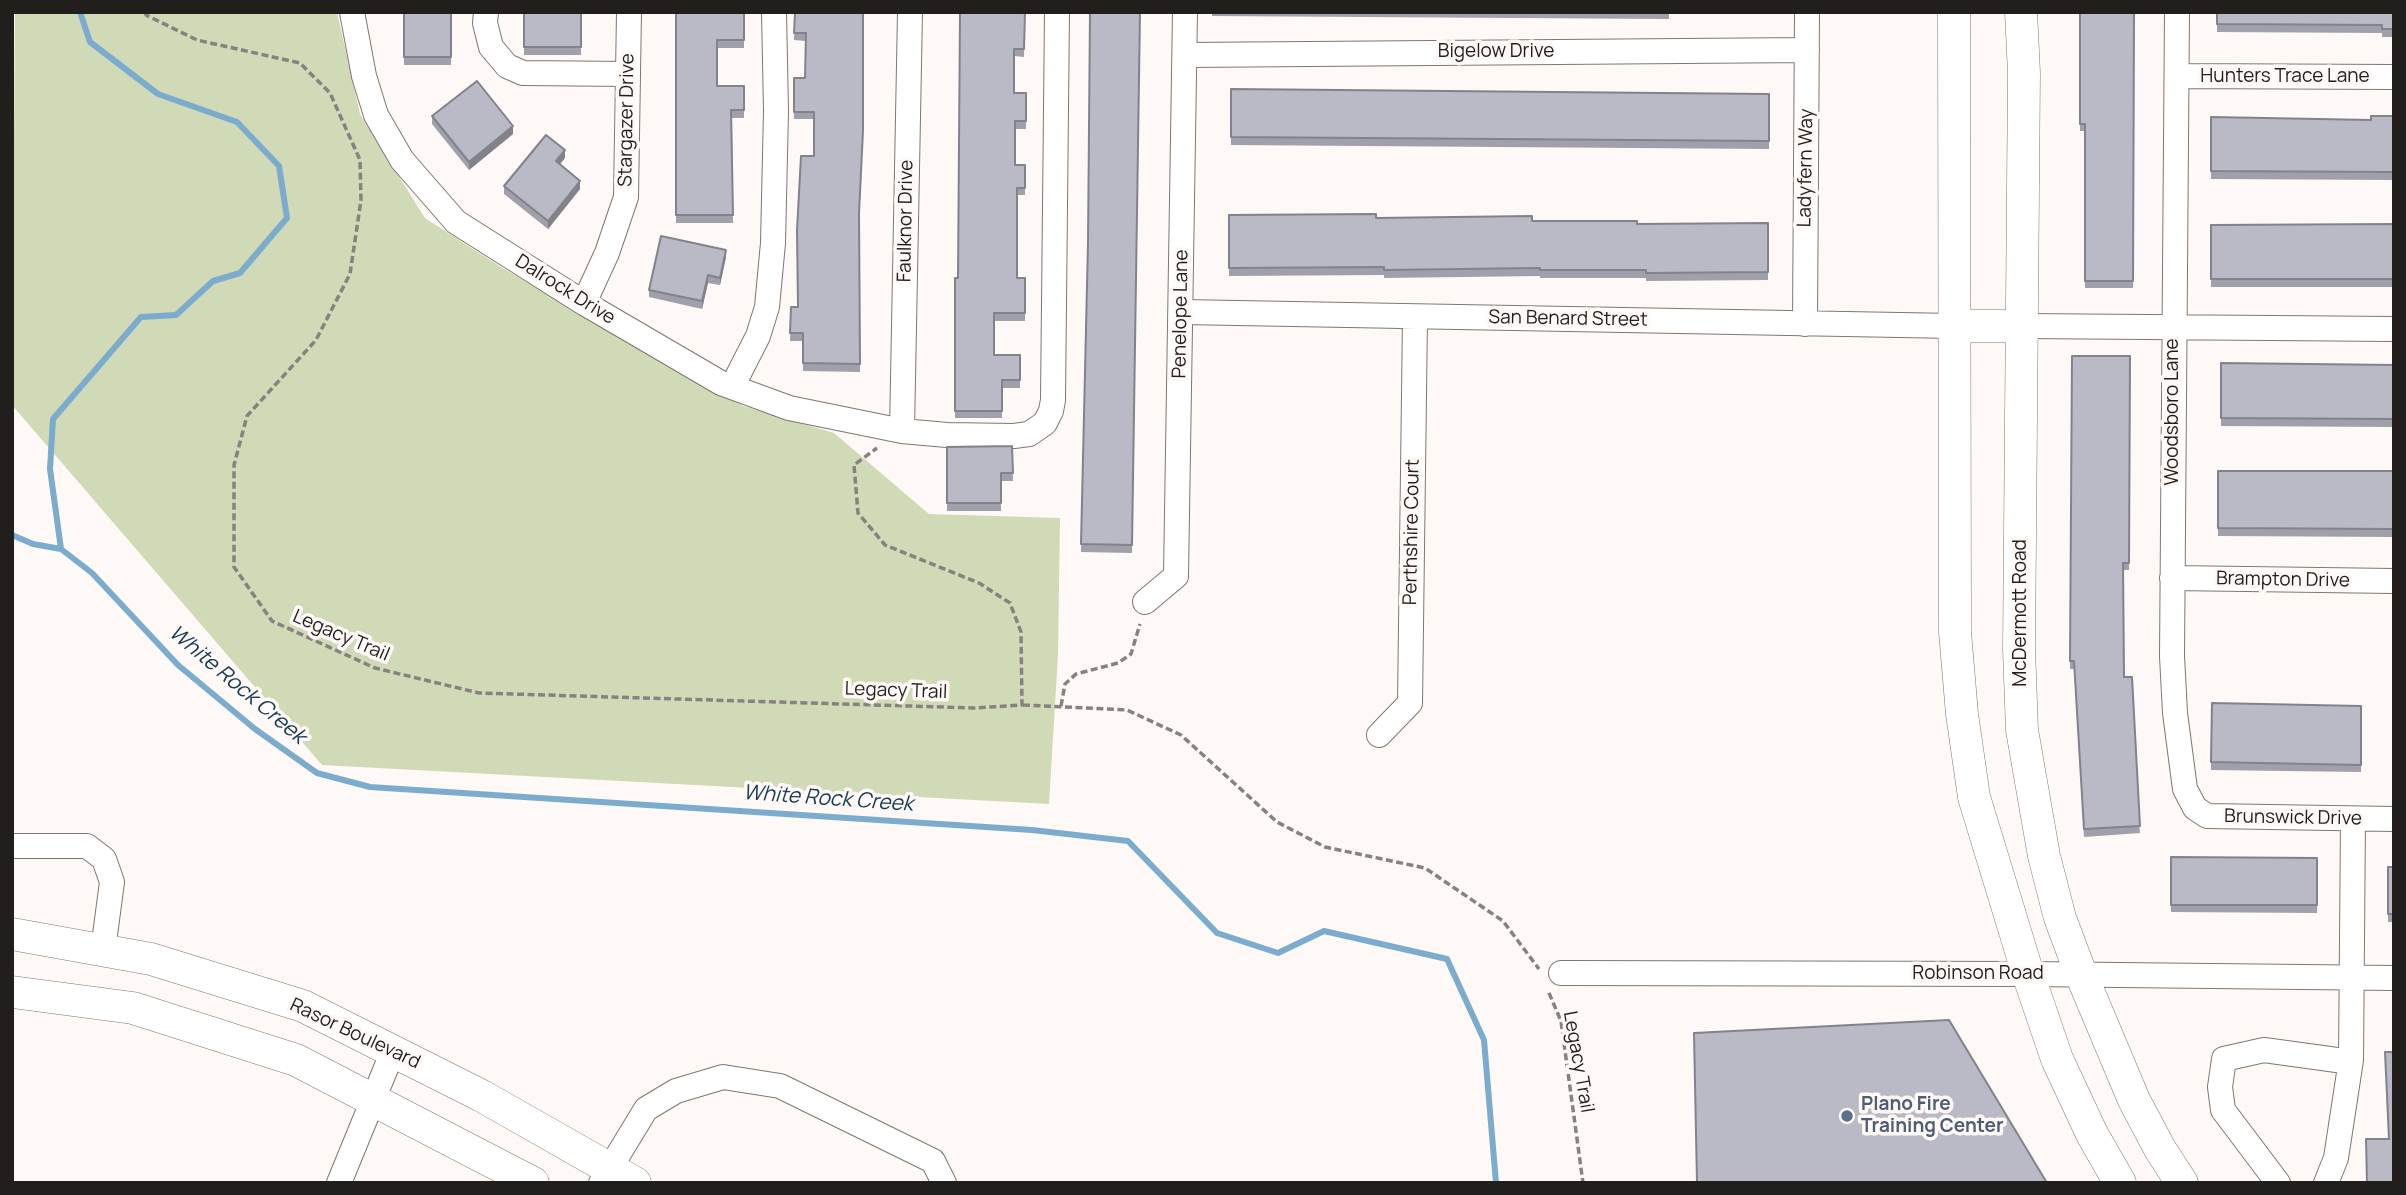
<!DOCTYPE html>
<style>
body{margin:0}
#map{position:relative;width:2406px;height:1195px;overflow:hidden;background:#fef9f6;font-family:Manrope,sans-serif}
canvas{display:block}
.frame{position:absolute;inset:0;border:14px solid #221e1b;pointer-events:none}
</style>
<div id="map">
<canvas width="2406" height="1195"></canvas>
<div class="frame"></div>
</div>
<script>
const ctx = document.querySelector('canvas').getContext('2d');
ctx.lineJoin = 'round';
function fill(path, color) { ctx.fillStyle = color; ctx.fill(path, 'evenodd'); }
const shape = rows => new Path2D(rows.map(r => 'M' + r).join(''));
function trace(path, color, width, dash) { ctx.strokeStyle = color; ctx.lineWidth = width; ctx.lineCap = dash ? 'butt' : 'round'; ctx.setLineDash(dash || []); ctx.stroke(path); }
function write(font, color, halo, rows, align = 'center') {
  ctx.font = font + ' Manrope,sans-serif'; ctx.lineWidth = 7; ctx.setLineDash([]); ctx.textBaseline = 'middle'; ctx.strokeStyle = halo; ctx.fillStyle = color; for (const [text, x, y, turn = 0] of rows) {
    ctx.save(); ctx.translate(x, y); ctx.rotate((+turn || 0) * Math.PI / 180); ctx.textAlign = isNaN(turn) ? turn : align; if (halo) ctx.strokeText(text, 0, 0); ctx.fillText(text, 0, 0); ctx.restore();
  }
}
fill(shape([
 [15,12,337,12,360,114,425,218,504,269,743,406,834,433,929,514,1060,518,1058,655,1049,804,322,765,12,405]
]), '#d1dab6');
trace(shape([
 [12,535,33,544,61,549,92,573,178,665,255,729,317,773,370,787,1032,830,1128,841,1217,933,1278,953,1324,931,1447,959,1484,1040,1496,1183],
 [61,549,50,469,53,419,141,317,176,315,213,281,240,273,287,218,279,166,237,122,158,94,90,42,80,12]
]), '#7bacce', 6);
const minor = shape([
 [352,12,364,76,376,115,402,160,456,222,584,303,721,383,789,408,902,431,947,435,1014,436,1029,434,1045,423,1051,411,1053,400,1057,12],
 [486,12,485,23,491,47,507,66,523,73,628,74],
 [2177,12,2172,656,2175,713,2185,789,2195,808,2207,816,2394,819],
 [1185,55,1807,50],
 [2177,76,2394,77],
 [584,303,607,253,626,197,629,12],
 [1182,312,1955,326],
 [1805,324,1807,12],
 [2023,326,2394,329],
 [732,387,758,336,767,307,773,243,776,111,774,12],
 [902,431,910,12],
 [2172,578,2394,581],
 [1145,602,1176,576,1185,12],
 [1379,735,1410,703,1415,317],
 [12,846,87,846,104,859,112,882,103,950],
 [1561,973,2028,974,2394,978],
 [339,1183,393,1051],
 [601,1183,646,1109,676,1091,723,1077,780,1086,933,1161,944,1183],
 [2278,1183,2223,1110,2220,1087,2224,1059,2264,1050,2344,1061,2351,1060,2353,819],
 [2326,1183,2336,1158,2351,1060]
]);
const major = shape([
 [1954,12,1955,632,1962,714,1974,797,2028,974,2057,1059,2092,1134,2120,1183],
 [2021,12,2024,73,2019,649,2022,730,2044,856,2060,918,2081,974,2134,1100,2160,1149,2182,1183],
 [1955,326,2023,326],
 [12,934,151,959,303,1006,482,1096,635,1183],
 [12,992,133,1008,296,1060,533,1183]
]);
trace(minor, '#80766f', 26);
trace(major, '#80766f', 33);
trace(shape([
 [145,12,146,15,197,40,300,63,330,93,360,160,361,200,350,274,316,340,247,416,234,465,234,567,272,621,375,668,479,693,975,708,1022,705,1021,632,1010,603,979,583,885,545,858,513,854,465,877,448],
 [1023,705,1127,710,1181,735,1277,822,1325,847,1425,868,1503,921,1539,969],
 [1061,706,1065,684,1076,674,1118,663,1131,654,1140,624],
 [1549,993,1561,1021,1583,1183]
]), '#86827f', 3.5, [7, 3.5]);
trace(minor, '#fff', 24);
trace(major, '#fff', 32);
fill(shape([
 [404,12,451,12,451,65,404,65],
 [524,12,581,12,581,55,524,55],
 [676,12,744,12,744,48,717,48,717,86,744,86,744,118,732,118,733,223,676,223],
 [795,12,863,12,859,221,860,372,803,371,803,341,790,341,791,307,798,307,814,156,814,119,794,119,794,78,805,78,806,41,794,40],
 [960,12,1025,12,1024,57,1014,56,1014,93,1026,93,1026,129,1015,129,1015,165,1025,165,1025,195,1017,195,1017,278,1025,278,1025,321,994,321,994,355,1020,355,1020,388,1002,388,1002,418,955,418,955,278,958,278],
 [1140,12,1132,553,1081,552,1088,243],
 [1212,12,1669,12,1669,19,1212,16],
 [2080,12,2134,12,2133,288,2085,288,2085,131,2080,131],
 [2217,12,2394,12,2394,37,2382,37,2382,33,2217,32],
 [1231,89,1769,94,1769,149,1231,145],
 [432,116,513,134,469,170,432,124],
 [2394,116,2394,180,2211,179,2211,117,2371,120],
 [565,158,560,164,580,189,548,229,504,194,504,186],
 [1229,215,1637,224,1768,223,1768,280,1646,281,1646,278,1540,278,1540,276,1384,278,1384,275,1229,276],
 [2394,224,2394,287,2211,287,2211,225],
 [726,257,720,285,708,283,702,309,649,297,649,290],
 [2072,356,2130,356,2129,570,2123,570,2124,677,2140,833,2084,837,2074,669,2070,669],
 [2221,363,2394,365,2394,427,2221,426],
 [1012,446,1013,481,1001,481,1001,511,947,511,947,447],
 [2218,471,2394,471,2394,537,2218,536],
 [2212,703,2361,706,2361,772,2211,770],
 [2171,857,2317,858,2317,913,2171,912],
 [2388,867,2394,867,2394,922,2388,922]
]), '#a0a0aa');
fill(shape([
 [513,126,513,134,469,170,469,162],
 [565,150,565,158,556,169,556,161],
 [580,181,580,189,548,229,548,221],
 [726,250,726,257,720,285,720,278],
 [708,275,708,283,702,309,702,301]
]), '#82828b');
const building = shape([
 [404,12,451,12,451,57,404,57,404,12],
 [524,12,581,12,581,47,524,47,524,12],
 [676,12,744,12,744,40,717,40,717,86,744,86,744,110,731,110,733,215,676,215,676,12],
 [795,12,863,12,863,131,859,213,860,364,803,363,803,333,790,333,791,307,798,307,797,230,801,156,814,156,814,112,794,112,794,78,805,78,806,33,794,33,795,12],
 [960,12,1025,12,1024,49,1014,49,1014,93,1026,93,1026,121,1015,121,1015,165,1025,165,1025,188,1017,188,1017,278,1025,278,1025,313,994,313,994,355,1020,355,1020,380,1002,380,1002,411,955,411,955,278,958,278,960,12],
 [1090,12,1140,12,1132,545,1081,544,1088,243,1090,12],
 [2080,12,2134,12,2133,281,2085,281,2085,124,2080,124,2080,12],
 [2217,12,2394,12,2394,29,2382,29,2382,25,2217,24,2217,12],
 [477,81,513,126,469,162,432,116,477,81],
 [1231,89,1769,94,1769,141,1231,137,1231,89],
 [2371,116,2394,116,2394,172,2211,171,2211,117,2371,120,2371,116],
 [546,135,565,150,556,161,580,181,548,221,504,186,546,135],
 [1376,214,1376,218,1532,216,1532,221,1637,221,1637,224,1768,223,1768,272,1646,273,1646,270,1540,270,1540,268,1384,270,1384,267,1229,268,1229,215,1376,214],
 [2394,224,2394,279,2211,279,2211,225,2394,224],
 [661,236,726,250,720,278,708,275,702,301,649,290,661,236],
 [2072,356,2130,356,2129,563,2123,563,2124,677,2132,677,2140,826,2084,829,2074,661,2070,661,2072,356],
 [2221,363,2394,365,2394,419,2221,418,2221,363],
 [1012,446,1013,473,1001,473,1001,503,947,503,947,447,1012,446],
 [2218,471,2394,471,2394,529,2218,528,2218,471],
 [2212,703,2361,706,2361,765,2211,762,2212,703],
 [2171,857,2317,858,2317,905,2171,905,2171,857],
 [2388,867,2394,867,2394,914,2388,914,2388,867],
 [1949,1020,2047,1183,1697,1183,1694,1033,1949,1020],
 [2385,1052,2394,1052,2394,1183,2367,1183,2366,1139,2389,1139,2385,1052]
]);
fill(building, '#babac6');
trace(building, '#82828b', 2);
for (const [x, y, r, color] of [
 [1847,1116,7,"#5c6f8a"]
]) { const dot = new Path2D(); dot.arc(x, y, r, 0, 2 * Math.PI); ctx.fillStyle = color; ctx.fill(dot); trace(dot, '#fef9f6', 2.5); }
write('19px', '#221e1b', '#fef9f6', [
 ["Bigelow Drive",1496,52],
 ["Hunters Trace Lane",2285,77],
 ["Stargazer Drive",627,120,-89],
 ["Ladyfern Way",1806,168,-89],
 ["Faulknor Drive",906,221,-89],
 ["Dalrock Drive",565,290,32],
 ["Penelope Lane",1181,314,-89],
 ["San Benard Street",1568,319,1],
 ["Woodsboro Lane",2173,412,-90],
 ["Perthshire Court",1412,532,-89],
 ["Brampton Drive",2283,580,1],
 ["McDermott Road",2021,613,-90],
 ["Legacy Trail",341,636,23],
 ["Legacy Trail",896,691,2],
 ["Brunswick Drive",2293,818,1],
 ["Robinson Road",1978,974],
 ["Rasor Boulevard",355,1034,25],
 ["Legacy Trail",1578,1062,80]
]);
write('bold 19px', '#4e5e75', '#fef9f6', [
 ["Plano Fire",1861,1105],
 ["Training Center",1861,1127]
], 'left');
write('italic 21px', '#153c54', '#fef9f6', [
 ["White Rock Creek",237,685,40],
 ["White Rock Creek",828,799,4]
]);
</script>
